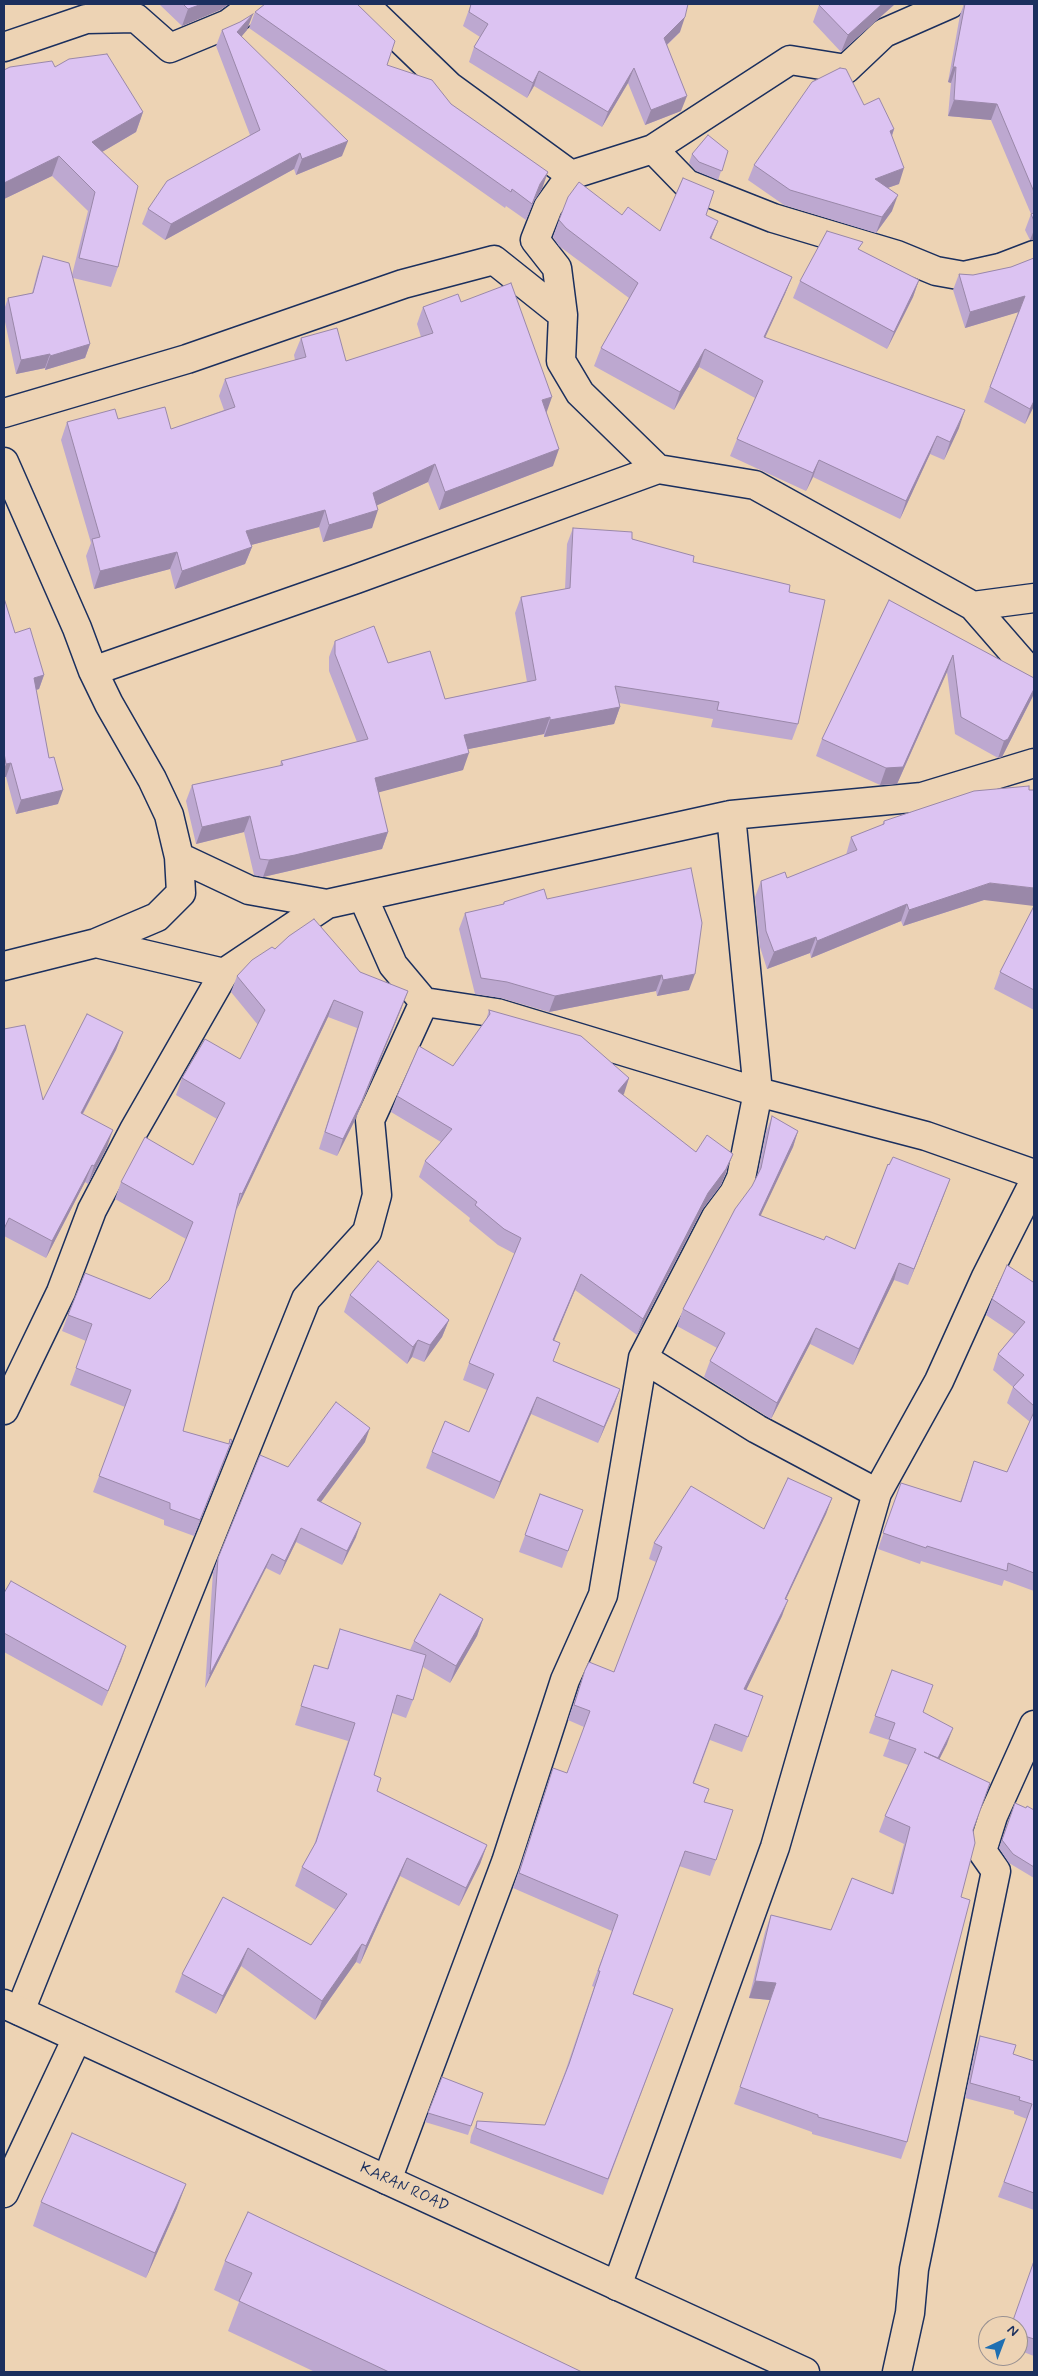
<!DOCTYPE html>
<style>
body{margin:0}
#map{position:relative;width:1038px;height:2376px;overflow:hidden;background:#edd3b4;font-family:Mynerve,sans-serif}
canvas{display:block}
.frame{position:absolute;inset:0;border:5px solid #1b2f5e;pointer-events:none}
.north{position:absolute;left:978px;top:2316px;width:50px;height:50px;box-sizing:border-box;background:#edd3b4;border:1px solid #999192;border-radius:50%;rotate:43deg;font-size:14px;font-weight:700;line-height:20px;text-align:center;color:#1b2f5e}
.north::after{content:'';display:block;margin:auto;width:18px;height:22px;background:#1f6fb2;clip-path:polygon(50% 0,100% 100%,50% 72%,0 100%)}
</style>
<div id="map">
<canvas width="1038" height="2376"></canvas>
<div class="frame"></div>
<div class="north">N</div>
</div>
<script>
const ctx = document.querySelector('canvas').getContext('2d');
ctx.lineJoin = 'round';
const shape = rows => new Path2D(rows.map(r => 'M' + r).join(''));
function trace(path, color, width, dash) { ctx.strokeStyle = color; ctx.lineWidth = width; ctx.lineCap = dash ? 'butt' : 'round'; ctx.setLineDash(dash || []); ctx.stroke(path); }
function fill(path, color) { ctx.fillStyle = color; ctx.fill(path, 'evenodd'); }
function write(font, color, halo, rows, align = 'center') {
  ctx.font = font + ' Mynerve,sans-serif'; ctx.lineWidth = 4.5; ctx.setLineDash([]); ctx.textBaseline = 'middle'; ctx.strokeStyle = halo; ctx.fillStyle = color; for (const [text, x, y, turn = 0] of rows) {
    ctx.save(); ctx.translate(x, y); ctx.rotate((+turn || 0) * Math.PI / 180); ctx.textAlign = isNaN(turn) ? turn : align; if (halo) ctx.strokeText(text, 0, 0); ctx.fillText(text, 0, 0); ctx.restore();
  }
}
const street = shape([
 [364,4,449,86,571,175],
 [4,47,86,19,136,18,170,48,228,24,255,4],
 [653,149,687,184,773,218,897,255,936,271,964,276,1000,268,1034,255],
 [563,315,557,268,535,240,548,207,571,175,653,149,790,60,846,69,884,33,950,4],
 [4,413,187,359,403,284,494,260,563,315,561,361,580,393,658,469,755,485,973,606,1034,676],
 [4,462,77,628,93,671,109,704,152,779,169,815,179,857,181,893,157,917,96,943,4,966],
 [973,606,1034,598],
 [93,671,356,579,658,469],
 [179,857,249,890,327,904,731,815,922,797,1034,763],
 [363,897,393,965,424,1002,497,1013,758,1092,926,1136,1034,1174],
 [96,943,224,973,327,904],
 [643,1358,757,1429,877,1493],
 [4,1410,61,1292,92,1210,134,1130,224,973],
 [20,2011,306,1299,367,1232,377,1195,370,1120,424,1002],
 [387,2180,506,1862,565,1680,603,1595,643,1358,716,1217,734,1193,741,1178,758,1092,731,815],
 [4,2193,77,2038],
 [617,2286,775,1847,877,1493,939,1381,986,1277,1034,1182],
 [897,2372,910,2313,914,2269,996,1871,982,1851,993,1816,1034,1725]
]);
const secondary = shape([
 [4,2004,805,2372]
]);
trace(street, '#1b2f5e', 31);
trace(secondary, '#1b2f5e', 31);
trace(street, '#edd3b4', 28);
trace(secondary, '#edd3b4', 28);
fill(shape([
 [159,4,229,4,220,10,182,26],
 [471,4,680,32,667,45,681,111,645,125,628,83,602,127,534,86,527,98,469,62,474,47,480,37,463,26],
 [895,4,841,52,813,22,819,5],
 [964,4,1034,4,1034,240,1030,240,1025,230,1031,214,991,120,948,116,951,83,948,82,960,15],
 [255,12,387,65,451,104,542,189,534,201,526,220,506,206,505,208,249,28],
 [222,30,247,30,241,36,342,156,296,175,294,169,165,240,142,224,148,209,250,135,216,46],
 [55,67,143,112,136,132,102,152,118,267,111,287,73,278,90,344,85,358,45,370,45,368,16,374,4,317,4,310,8,298,32,293,38,270,43,256,72,275,88,211,52,176,4,199,4,70],
 [864,105,894,129,892,136,899,184,887,188,892,211,876,233,784,205,748,180,754,165],
 [728,151,718,180,696,171,689,163,692,154],
 [622,215,660,231,706,215,711,239,792,277,785,294,765,338,959,428,944,460,930,454,900,519,813,477,806,491,730,456,737,439,755,398,699,367,674,410,594,366,601,348,629,298,559,246,553,237,559,220],
 [860,250,919,280,913,297,887,349,793,298,800,281],
 [1034,258,1034,406,1025,424,984,402,1018,312,965,328,953,290,959,274,973,275,1011,267],
 [461,302,546,413,553,466,439,510,428,482,377,505,372,528,323,542,319,527,251,545,252,547,245,564,175,589,170,569,94,589,86,556,91,543,61,440,67,422,118,419,171,429,224,410,219,396,225,379,295,360,294,355,301,338,346,361,421,337,417,324,423,307],
 [573,528,632,539,693,562,789,592,798,724,792,740,711,727,713,719,619,703,620,707,614,724,544,737,544,734,468,749,463,770,378,792,388,832,382,849,289,871,263,877,254,875,244,832,196,844,186,801,192,785,280,766,281,761,357,742,329,671,329,657,335,641,388,663,445,699,527,682,515,613,521,597,565,589,567,544],
 [4,598,15,633,44,675,39,689,36,690,58,804,16,814,6,777,4,777],
 [889,600,1034,678,1034,693,1032,698,1002,757,998,758,955,734,947,672,897,784,880,785,816,756,822,739],
 [884,821,984,900,903,926,901,921,811,958,810,953,767,969,760,947,755,897,761,881,787,878,846,855,851,837,882,825],
 [547,899,689,990,657,996,656,991,549,1012,501,998,475,994,459,929,465,913,503,904,504,902],
 [1034,906,1034,1010,994,989,1000,972],
 [275,949,360,972,402,1007,355,1120,337,1156,319,1149,357,1028,328,1017,236,1210,183,1431,228,1444,232,1440,194,1536,164,1525,164,1520,93,1492,125,1407,70,1385,86,1341,62,1331,68,1315,150,1299,169,1280,186,1239,115,1199,121,1182,193,1165,217,1119,176,1095,182,1078,240,1059,258,1025,231,992,237,976],
 [489,1010,629,1078,622,1095,696,1152,727,1171,721,1185,702,1210,637,1335,575,1290,554,1341,553,1361,620,1389,614,1406,598,1443,531,1414,494,1499,426,1468,432,1452,469,1432,487,1390,463,1380,469,1363,515,1254,498,1245,469,1221,470,1218,419,1177,425,1161,441,1142,391,1112,397,1096,453,1066,486,1020],
 [4,1029,43,1100,123,1032,116,1050,83,1114,107,1147,88,1184,85,1182,46,1258,4,1236],
 [772,1116,798,1131,793,1147,760,1216,824,1240,855,1249,944,1195,908,1285,894,1280,853,1365,810,1344,771,1419,704,1377,710,1361,717,1348,677,1326,683,1309,757,1178,766,1132],
 [1034,1280,1034,1591,1004,1580,1002,1586,921,1561,920,1564,878,1549,901,1483,960,1502,974,1461,1007,1472,1030,1422,1007,1403,1013,1387,993,1370,998,1354,1014,1334,986,1315,992,1299,1033,1282],
 [350,1295,449,1320,442,1337,424,1362,412,1357,407,1364,344,1312],
 [365,1442,321,1502,356,1537,342,1565,296,1542,280,1575,266,1568,205,1688,213,1572,218,1558,288,1467],
 [540,1494,583,1510,562,1568,519,1552],
 [832,1498,826,1514,786,1599,782,1616,746,1690,763,1696,742,1752,710,1740,694,1783,709,1789,704,1802,716,1860,710,1876,679,1866,633,1994,673,2009,603,2195,470,2143,471,2136,477,2121,545,2125,565,2072,594,1987,592,1986,612,1931,513,1888,553,1768,567,1773,584,1727,568,1720,585,1670,614,1672,656,1562,649,1559,654,1543,764,1529],
 [4,1593,126,1646,102,1706,4,1652],
 [483,1619,477,1636,450,1683,423,1667,413,1700,406,1718,392,1713,374,1775,377,1791,487,1845,480,1864,459,1906,400,1876,360,1964,356,1962,315,2020,241,1966,216,2014,175,1992,182,1974,223,1897,311,1945,336,1910,295,1886,302,1867,314,1845,348,1741,295,1725,308,1683,314,1665,327,1669,340,1629,410,1650,414,1641],
 [892,1670,947,1744,939,1759,973,1830,961,1897,907,2142,901,2159,812,2134,812,2132,734,2104,770,2000,749,1998,765,1932,771,1915,831,1930,891,1893,904,1844,879,1832,885,1816,908,1765,883,1756,889,1740,869,1733],
 [1015,1803,1026,1808,1034,1810,1034,1878,1009,1863,999,1848],
 [980,2036,1013,2054,1034,2061,1034,2210,998,2197,1027,2119,1014,2114,1014,2111,965,2098,975,2050],
 [442,2077,483,2093,468,2135,425,2122],
 [41,2202,177,2208,146,2278,33,2226],
 [1034,2258,1034,2356,1018,2350,1018,2326],
 [225,2261,582,2372,315,2372,228,2331,239,2302,214,2290]
]), '#bda8d0');
fill(shape([
 [202,4,229,4,220,10,182,26,188,9],
 [882,4,895,4,841,52,848,35],
 [253,14,247,30,232,48,237,32],
 [685,17,680,32,658,53,664,38],
 [953,67,956,67,951,83,948,82],
 [634,68,628,83,602,127,608,112],
 [539,71,534,86,527,98,533,83],
 [687,96,681,111,645,125,651,110],
 [954,100,997,104,991,120,948,116],
 [143,112,136,132,85,162,92,142],
 [894,129,889,144,890,131],
 [348,141,342,156,296,175,302,159],
 [300,153,294,169,165,240,171,224],
 [59,156,52,176,4,199,4,183],
 [904,168,899,184,870,194,875,179],
 [548,172,542,189,534,201,526,220,540,184],
 [898,195,892,211,876,233,882,217],
 [718,221,711,239,710,238],
 [1034,230,1034,240,1030,240],
 [792,277,785,294,757,355,764,337],
 [919,280,913,297,887,349,894,332],
 [1025,296,1019,312,965,328,970,312],
 [90,344,85,358,45,370,50,356],
 [705,349,699,367,674,410,680,392],
 [50,354,45,368,16,374,21,360],
 [552,397,546,414,542,400],
 [1034,401,1034,406,1025,424,1030,409],
 [965,410,959,428,944,460,950,442],
 [937,436,930,454,900,519,906,501],
 [559,449,553,466,439,510,445,492],
 [819,460,813,477,806,491,813,473],
 [435,464,428,482,367,510,373,493],
 [325,510,319,527,240,548,246,531],
 [378,510,372,528,323,542,329,525],
 [252,547,245,564,175,589,182,571],
 [177,552,170,569,94,589,100,571],
 [953,655,947,672,897,784,880,785,886,768],
 [44,675,39,689,29,692,34,678],
 [1034,689,1034,693,1032,698,1002,757,998,758,1004,741],
 [620,707,614,724,544,737,550,720],
 [550,717,544,734,459,751,464,735],
 [469,753,463,770,369,795,375,778],
 [11,763,6,777,4,777,4,769,6,764],
 [63,790,58,804,16,814,21,800],
 [250,816,244,832,196,844,202,827],
 [388,832,382,849,289,871,263,877,269,860],
 [990,883,1034,888,1034,906,984,900,903,926,909,910],
 [907,904,901,921,811,958,817,941],
 [816,937,810,953,767,969,774,952],
 [695,974,689,990,657,996,663,980],
 [662,975,656,991,549,1012,555,996],
 [408,991,402,1007,355,1120,337,1156,343,1139],
 [334,1000,328,1017,236,1211,242,1194],
 [123,1032,116,1050,74,1130,81,1113],
 [629,1078,624,1094,612,1108,618,1091],
 [113,1130,107,1147,88,1184,94,1166],
 [798,1131,793,1147,753,1232,759,1215],
 [733,1154,721,1185,702,1210,637,1335,643,1319,708,1193],
 [92,1165,85,1182,46,1258,52,1241],
 [950,1179,944,1195,908,1285,914,1269],
 [899,1263,894,1280,853,1365,859,1349],
 [581,1274,575,1290,547,1357,553,1340],
 [449,1320,442,1337,424,1362,430,1345],
 [816,1328,810,1344,771,1419,777,1403],
 [418,1340,412,1357,407,1364,413,1347],
 [620,1389,614,1406,598,1443,604,1427],
 [537,1397,531,1414,494,1499,500,1482],
 [370,1428,365,1442,312,1514,317,1500],
 [232,1440,226,1457,194,1536,200,1520],
 [832,1498,826,1514,779,1614,785,1599],
 [361,1523,356,1537,342,1565,347,1551],
 [301,1528,296,1542,280,1575,285,1561],
 [272,1554,266,1568,205,1688,210,1674],
 [788,1600,782,1616,739,1705,744,1689],
 [483,1619,477,1636,450,1683,456,1666],
 [126,1646,121,1661,102,1706],
 [953,1728,947,1744,932,1774,938,1758],
 [487,1845,480,1864,459,1906,466,1888],
 [407,1858,400,1876,360,1964,366,1946],
 [362,1944,356,1962,315,2020,322,2001],
 [248,1948,241,1966,216,2014,223,1996],
 [755,1981,776,1983,770,2000,749,1998],
 [186,2184,177,2208,146,2278,155,2253]
]), '#9a88a9');
const building = shape([
 [183,4,202,4,188,9,183,4],
 [265,4,357,4,395,41,387,65,432,80,451,104,548,172,540,184,532,204,512,189,511,192,255,12,265,4],
 [471,4,688,4,685,17,664,38,687,96,651,110,634,68,608,112,539,71,533,83,474,47,488,24,469,12,471,4],
 [820,4,882,4,848,35,819,5,820,4],
 [965,4,1034,4,1034,192,997,104,954,100,956,67,953,67,965,4],
 [253,14,237,32,348,141,302,159,300,153,171,224,148,209,167,181,260,130,222,30,240,22,253,14],
 [107,54,143,112,92,142,138,186,118,267,79,258,95,192,59,156,4,183,4,70,10,67,52,61,55,67,69,59,107,54],
 [840,68,846,69,864,105,879,98,894,129,890,131,904,168,875,179,898,195,882,217,790,190,754,165,812,82,840,68],
 [708,135,728,151,722,171,699,162,692,154,708,135],
 [683,178,714,191,706,215,718,221,710,238,792,277,764,337,965,410,950,442,937,436,906,501,819,460,813,473,737,439,763,381,705,349,680,392,601,348,638,283,566,228,559,220,568,197,579,182,622,215,628,207,660,231,683,178],
 [1034,213,1034,221,1031,214,1034,213],
 [827,231,863,242,858,249,919,280,894,332,800,281,827,231],
 [43,256,69,263,90,344,50,356,50,354,21,360,8,298,33,293,43,256],
 [1034,258,1034,401,1030,409,990,387,1025,296,970,312,959,274,973,275,1011,267,1034,258],
 [511,283,552,397,542,400,559,449,445,492,435,464,373,493,378,510,329,525,325,510,246,531,252,547,182,571,177,552,100,571,92,539,100,537,67,422,115,409,118,419,165,407,171,429,235,407,225,379,306,357,301,338,337,328,346,361,433,333,423,307,458,294,461,302,511,283],
 [573,528,632,532,632,539,694,556,693,562,790,585,789,592,825,600,798,724,717,710,719,702,615,686,620,707,550,720,550,717,464,735,469,753,375,778,388,832,295,855,269,860,260,859,250,816,202,827,192,785,283,765,281,761,368,739,335,654,335,641,374,626,388,663,430,651,445,699,536,680,521,597,570,588,573,528],
 [4,598,15,633,30,628,44,675,34,678,49,758,54,757,63,790,21,800,11,763,6,764,4,753,4,598],
 [889,600,1034,678,1034,689,1008,739,1004,741,961,717,953,655,903,767,886,768,822,739,889,600],
 [1029,786,1029,790,1034,790,1034,888,990,883,909,910,907,904,817,941,816,937,774,952,766,931,761,881,785,872,787,878,857,850,851,837,884,824,884,821,974,791,1029,786],
 [691,868,702,923,695,974,663,980,662,975,555,996,507,982,481,978,465,913,504,904,504,902,544,889,547,899,691,868],
 [1034,906,1034,990,1000,972,1034,906],
 [314,919,360,972,408,991,361,1103,343,1139,325,1132,363,1012,334,1000,242,1194,240,1193,183,1431,229,1444,230,1439,232,1440,200,1520,170,1509,170,1503,99,1476,131,1390,76,1368,92,1324,68,1315,85,1273,150,1299,169,1280,193,1222,121,1182,145,1137,193,1165,225,1103,182,1078,205,1039,240,1059,265,1010,237,976,252,960,272,947,275,949,289,936,314,919],
 [489,1010,581,1036,629,1078,618,1091,696,1152,707,1135,733,1154,726,1169,708,1193,643,1319,581,1274,553,1340,560,1343,553,1361,620,1389,604,1427,537,1397,500,1482,432,1452,445,1421,469,1432,494,1374,469,1363,521,1238,504,1229,475,1205,477,1202,425,1161,452,1129,397,1096,419,1046,453,1066,490,1014,489,1010],
 [87,1014,123,1032,81,1113,113,1130,94,1166,92,1165,52,1241,9,1218,4,1229,4,1029,25,1025,43,1100,87,1014],
 [772,1116,798,1131,759,1215,824,1240,826,1236,855,1249,888,1164,889,1165,893,1157,950,1179,914,1269,899,1263,859,1349,816,1328,777,1403,710,1361,725,1333,683,1309,735,1209,752,1186,761,1168,772,1116],
 [378,1261,449,1320,430,1345,418,1340,413,1347,350,1295,378,1261],
 [1007,1265,1033,1282,1034,1280,1034,1406,1013,1387,1024,1375,998,1354,1025,1322,992,1299,1007,1265],
 [336,1402,370,1428,317,1500,361,1523,347,1551,301,1528,285,1561,272,1554,210,1674,218,1558,260,1455,288,1467,336,1402],
 [1034,1412,1034,1573,1008,1563,1007,1571,927,1546,926,1548,883,1533,901,1483,961,1502,974,1461,1007,1472,1034,1412],
 [788,1478,832,1498,785,1599,788,1600,744,1689,763,1696,748,1737,715,1724,693,1783,709,1789,704,1802,733,1810,716,1860,685,1851,633,1994,673,2009,608,2179,476,2128,477,2121,545,2125,569,2064,600,1971,598,1971,618,1915,519,1873,553,1768,567,1773,590,1711,574,1705,585,1670,589,1662,614,1672,662,1547,654,1543,691,1486,764,1529,788,1478],
 [540,1494,583,1510,568,1551,525,1535,540,1494],
 [11,1581,126,1646,108,1691,4,1633,4,1593,11,1581],
 [440,1594,483,1619,456,1666,414,1641,440,1594],
 [340,1629,426,1655,413,1700,397,1695,374,1775,381,1778,377,1791,487,1845,466,1888,407,1858,366,1946,362,1944,322,2001,248,1948,223,1996,182,1974,223,1897,311,1945,347,1894,302,1867,316,1842,355,1723,301,1706,314,1665,328,1669,340,1629],
 [892,1670,933,1685,923,1712,953,1728,938,1758,924,1752,990,1783,973,1830,975,1843,961,1897,970,1900,907,2142,818,2117,818,2115,740,2087,776,1983,755,1981,771,1915,831,1930,852,1878,893,1894,910,1827,885,1816,916,1749,889,1739,895,1723,875,1716,892,1670],
 [1015,1803,1026,1808,1027,1806,1034,1810,1034,1867,1013,1854,1002,1840,1015,1803],
 [980,2036,1016,2045,1013,2054,1034,2061,1034,2193,1004,2182,1032,2104,1019,2100,1020,2097,970,2083,980,2036],
 [442,2077,483,2093,471,2126,428,2113,442,2077],
 [72,2133,186,2184,155,2253,41,2202,72,2133],
 [248,2212,582,2372,389,2372,239,2301,252,2273,225,2261,248,2212],
 [1034,2261,1034,2339,1018,2334,1018,2326,1011,2326,1034,2261]
]);
fill(building, '#dcc3f2');
trace(building, '#9a88a9', 1);
write('16px', '#1b2f5e', '#edd3b4', [
 ["KARAN ROAD",404,2188,25]
]);
</script>
